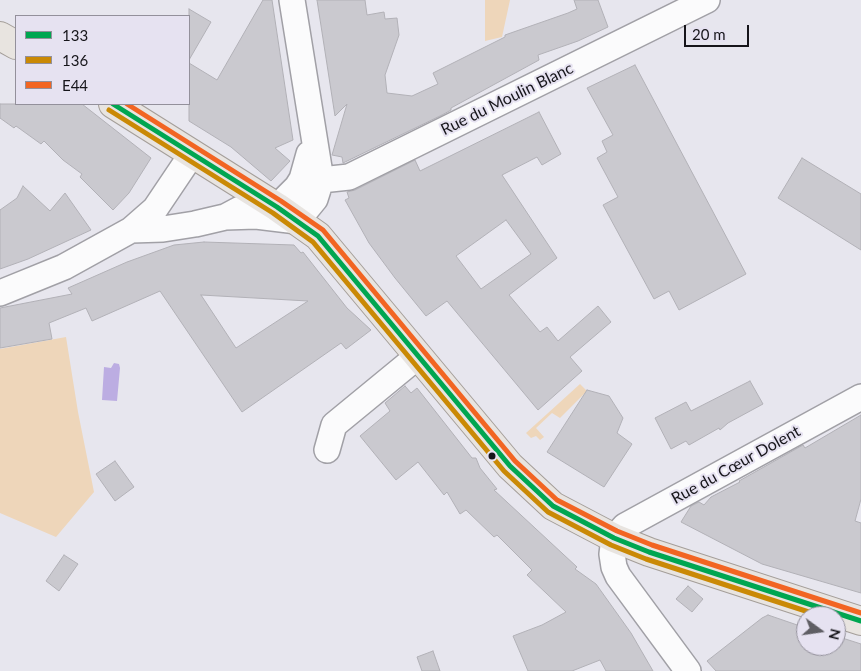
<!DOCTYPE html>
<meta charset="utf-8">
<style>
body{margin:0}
#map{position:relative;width:861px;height:671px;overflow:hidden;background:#e7e6ee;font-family:Lato,sans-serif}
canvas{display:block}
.legend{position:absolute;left:15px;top:15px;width:175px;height:90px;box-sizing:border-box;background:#e6e2f1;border:1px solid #93909b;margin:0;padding:6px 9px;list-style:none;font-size:15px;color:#16151a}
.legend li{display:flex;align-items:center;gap:10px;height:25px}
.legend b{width:25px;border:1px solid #93909b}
.north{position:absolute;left:796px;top:606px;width:50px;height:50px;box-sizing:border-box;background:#e6e2f1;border:1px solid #93909b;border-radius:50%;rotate:104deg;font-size:14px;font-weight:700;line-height:20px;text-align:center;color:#16151a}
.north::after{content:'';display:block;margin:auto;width:18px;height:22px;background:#5f5e64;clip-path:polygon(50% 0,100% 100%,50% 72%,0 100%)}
.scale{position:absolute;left:684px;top:25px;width:65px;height:22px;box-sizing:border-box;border:2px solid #16151a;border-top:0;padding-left:6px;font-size:15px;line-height:18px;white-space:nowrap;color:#16151a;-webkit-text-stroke:4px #e6e2f1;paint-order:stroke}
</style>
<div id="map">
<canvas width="861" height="671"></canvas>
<ul class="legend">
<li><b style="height:6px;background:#00a651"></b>133</li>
<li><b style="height:6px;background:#ca8905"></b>136</li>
<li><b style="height:6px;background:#f26522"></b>E44</li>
</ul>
<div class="north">N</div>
<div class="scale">20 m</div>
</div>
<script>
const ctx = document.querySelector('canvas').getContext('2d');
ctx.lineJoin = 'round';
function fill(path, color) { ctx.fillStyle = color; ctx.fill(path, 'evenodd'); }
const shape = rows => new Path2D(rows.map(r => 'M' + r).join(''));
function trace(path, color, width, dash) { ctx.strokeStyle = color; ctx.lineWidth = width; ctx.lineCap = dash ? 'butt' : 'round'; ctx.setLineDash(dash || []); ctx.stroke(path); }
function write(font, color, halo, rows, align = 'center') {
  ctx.font = font + ' Lato,sans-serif'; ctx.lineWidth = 4; ctx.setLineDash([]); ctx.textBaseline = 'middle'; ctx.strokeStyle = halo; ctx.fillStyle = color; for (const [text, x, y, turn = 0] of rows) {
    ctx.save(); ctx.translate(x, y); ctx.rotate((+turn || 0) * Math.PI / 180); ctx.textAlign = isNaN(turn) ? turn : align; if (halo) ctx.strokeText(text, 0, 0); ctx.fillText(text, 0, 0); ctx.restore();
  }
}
fill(shape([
 [485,0,510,0,502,37,485,41],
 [66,337,78,412,94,492,56,537,0,513,0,349],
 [580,384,587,391,560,418,552,413,536,428,544,437,540,440,536,436,531,438,526,433]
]), '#eed6ba');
fill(shape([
 [114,363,119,364,120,368,117,401,102,400,104,367,111,368]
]), '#bcade2');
const building = shape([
 [263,0,272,0,293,140,275,148,290,161,271,181,231,147,189,121,189,63,217,80,263,0],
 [317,0,365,0,367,15,384,12,385,19,397,18,399,35,385,75,387,93,412,96,438,84,433,73,505,37,505,35,568,13,577,9,574,0,598,0,608,27,578,41,538,55,539,60,451,108,451,110,442,115,343,163,342,157,332,155,347,104,335,116,317,0],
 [189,9,211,22,189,60,189,9],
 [635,65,746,274,679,310,669,291,654,299,603,205,618,197,597,158,607,152,602,141,613,135,587,88,635,65],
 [0,104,82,104,151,158,129,193,113,210,80,177,82,174,63,160,44,141,41,144,16,126,14,128,0,118,0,104],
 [539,112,561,154,542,165,537,157,502,175,557,258,509,295,540,332,547,327,558,341,598,306,611,322,570,357,582,371,538,410,447,301,426,316,395,278,369,243,345,200,349,198,347,192,355,190,415,160,420,171,539,112],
 [506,220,531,254,481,289,456,256,506,220],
 [802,158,861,194,861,250,778,198,802,158],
 [23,186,50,211,65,193,91,230,28,259,0,269,0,210,17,198,23,186],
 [204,242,294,245,301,253,303,252,347,308,371,330,346,349,341,343,242,412,160,291,92,321,86,308,49,323,52,339,0,348,0,308,72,294,68,288,127,262,174,245,204,242],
 [201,295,308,301,236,348,201,295],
 [750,381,763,404,728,423,720,430,719,428,689,445,686,441,671,449,655,418,686,402,691,411,750,381],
 [405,386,411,393,417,388,472,458,476,458,480,468,497,489,494,490,577,567,575,569,596,584,631,633,653,671,606,671,600,660,572,671,528,671,513,636,542,625,566,612,527,575,532,570,497,535,494,537,466,510,460,514,447,492,444,495,418,462,396,480,360,436,390,411,385,403,405,386],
 [587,390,609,396,623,418,617,433,632,444,604,487,547,452,587,390],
 [861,415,861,499,855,521,861,523,861,593,762,564,681,522,691,506,699,502,704,505,711,497,740,482,739,481,803,445,805,448,861,415],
 [115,461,134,487,115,501,96,474,115,461],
 [64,555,78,564,59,591,46,581,64,555],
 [688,586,703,599,692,612,676,599,688,586],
 [768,615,806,628,806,646,836,646,836,636,861,644,861,671,716,671,707,661,762,618,768,615],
 [433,651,440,671,422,671,417,657,433,651]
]);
fill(building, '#cac9cf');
trace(building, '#b2b1b7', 1);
const minor = shape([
 [305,170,321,180,349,177,707,0],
 [277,207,297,187,302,179,309,154],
 [225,217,256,216,297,221,315,199,321,180,292,0],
 [131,230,163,229,195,224,225,217,240,209],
 [0,293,64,267,131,230,155,209,192,154],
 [327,450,334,425,418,356],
 [688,671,618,576,614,567,612,554,614,538,625,526,861,397]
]);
const major = shape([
 [0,36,16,45],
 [113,104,277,207,318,236,510,466,553,506,614,538,649,552,861,621]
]);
trace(minor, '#a1a0a6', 28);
trace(major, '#a49e99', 30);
trace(minor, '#fbfbfc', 25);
trace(major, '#e8e4e0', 28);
trace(shape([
 [113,104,277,207,318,236,510,466,553,506,614,538,649,552,861,621]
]), '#00a651', 5);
trace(shape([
 [109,110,273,213,313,242,504,471,548,512,611,545,646,559,821,616]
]), '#ca8905', 5);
trace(shape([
 [127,104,281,201,323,230,515,461,557,500,617,531,652,545,861,613]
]), '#f26522', 5);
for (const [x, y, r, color] of [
 [492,456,4.5,"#16151a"]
]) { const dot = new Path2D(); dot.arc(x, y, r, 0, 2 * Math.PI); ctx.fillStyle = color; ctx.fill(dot); trace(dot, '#e6e2f1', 2); }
write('16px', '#16151a', '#e6e2f1', [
 ["Rue du Moulin Blanc",507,99,-26],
 ["Rue du Cœur Dolent",736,465,-29]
]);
</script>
